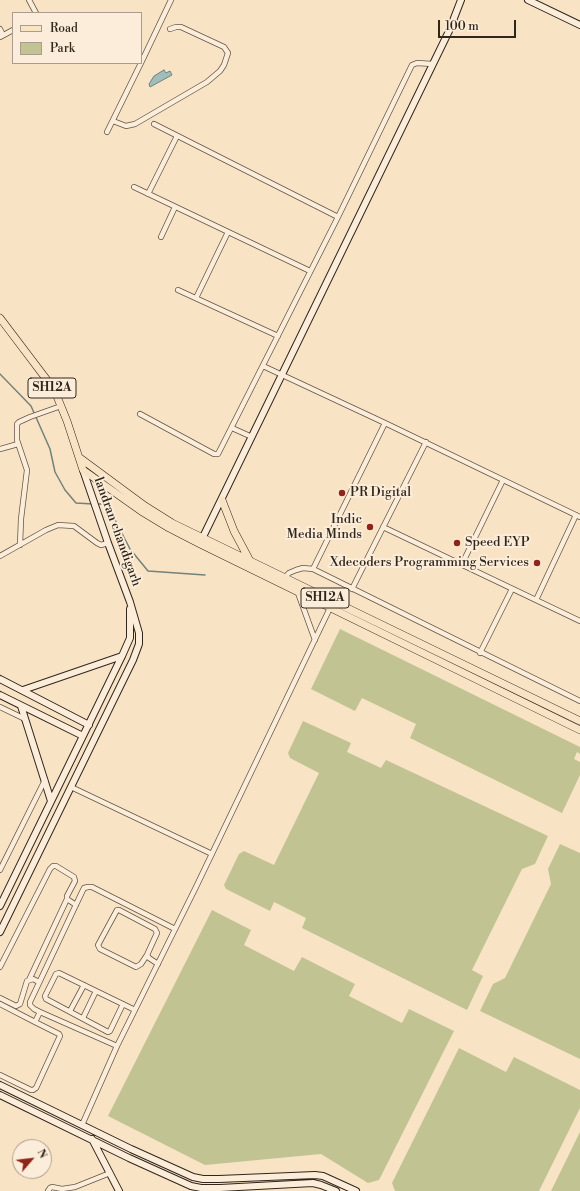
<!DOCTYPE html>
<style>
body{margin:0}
#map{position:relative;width:580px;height:1191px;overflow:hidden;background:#f9e3c5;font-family:"Libre Bodoni",serif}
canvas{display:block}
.legend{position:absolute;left:12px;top:12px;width:130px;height:52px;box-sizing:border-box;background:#fbedd9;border:1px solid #aa9d8d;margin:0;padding:5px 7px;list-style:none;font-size:12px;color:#30261c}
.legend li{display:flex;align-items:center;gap:8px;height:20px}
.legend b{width:20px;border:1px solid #aa9d8d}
.north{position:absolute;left:12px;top:1139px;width:40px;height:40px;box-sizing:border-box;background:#fbedd9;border:1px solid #aa9d8d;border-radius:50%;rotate:62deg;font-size:11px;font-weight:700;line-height:16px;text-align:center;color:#30261c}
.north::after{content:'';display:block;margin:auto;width:14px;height:18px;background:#8f2418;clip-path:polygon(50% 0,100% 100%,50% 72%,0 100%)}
.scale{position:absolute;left:438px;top:20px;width:78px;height:18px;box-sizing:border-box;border:2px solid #30261c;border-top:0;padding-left:5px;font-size:12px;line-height:14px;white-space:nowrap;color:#30261c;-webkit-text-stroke:3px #fbedd9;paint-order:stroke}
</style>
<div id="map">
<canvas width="580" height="1191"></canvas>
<ul class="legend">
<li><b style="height:5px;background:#f9e3c5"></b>Road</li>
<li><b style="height:11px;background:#c1c392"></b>Park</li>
</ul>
<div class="north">N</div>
<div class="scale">100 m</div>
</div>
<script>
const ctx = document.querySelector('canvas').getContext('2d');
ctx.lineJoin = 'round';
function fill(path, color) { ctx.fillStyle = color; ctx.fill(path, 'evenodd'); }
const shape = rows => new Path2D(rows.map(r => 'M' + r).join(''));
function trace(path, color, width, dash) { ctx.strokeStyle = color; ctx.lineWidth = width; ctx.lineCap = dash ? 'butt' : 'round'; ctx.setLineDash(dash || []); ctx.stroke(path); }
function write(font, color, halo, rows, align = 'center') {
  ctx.font = font + ' "Libre Bodoni",serif'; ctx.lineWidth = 4; ctx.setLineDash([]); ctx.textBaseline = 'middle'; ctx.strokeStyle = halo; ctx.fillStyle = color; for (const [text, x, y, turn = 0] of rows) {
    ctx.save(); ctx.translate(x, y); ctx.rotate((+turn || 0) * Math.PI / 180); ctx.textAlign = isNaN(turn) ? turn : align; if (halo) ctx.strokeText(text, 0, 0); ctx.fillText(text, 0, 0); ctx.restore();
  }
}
fill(shape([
 [340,629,580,747,580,754,577,752,574,759,580,762,580,775,562,813,410,738,416,724,362,698,355,711,311,689],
 [303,721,351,743,347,752,381,768,386,760,548,836,535,864,522,869,472,970,483,976,467,1010,302,928,306,918,274,902,270,911,226,889,224,885,239,854,244,851,274,865,319,773,290,758,288,753],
 [560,844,580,853,580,1059,480,1011,493,984,505,978,551,884,548,869],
 [212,910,251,930,244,945,294,971,302,957,355,984,349,996,402,1023,409,1009,454,1031,379,1180,368,1183,321,1154,205,1165,108,1116],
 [459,1048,506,1072,514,1057,580,1090,580,1108,539,1191,395,1191,392,1183],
 [580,1132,580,1191,551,1191]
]), '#c1c392');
const water = shape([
 [164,70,166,73,170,71,172,75,150,87,149,84,154,76,164,70]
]);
fill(water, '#9fbdba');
trace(water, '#73817b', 1);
trace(shape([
 [0,374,31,406,50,449,55,472,65,490,76,503,93,504],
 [96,504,105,504,113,516,130,549,148,571,205,575]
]), '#73817b', 1.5);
const street = shape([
 [29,0,36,13],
 [0,29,3,35],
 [0,37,13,30],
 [141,63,171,0],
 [113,121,126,126,135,124,207,82,220,71,224,65,228,53,224,47,181,27,176,27,170,29],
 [154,124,338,217],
 [107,132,141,63],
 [134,187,310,271],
 [148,194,177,136],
 [161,237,175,207],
 [178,290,278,336],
 [196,298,228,232],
 [263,366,385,423,580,517],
 [140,414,214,454,218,454,219,452,338,217,410,69,412,65,417,63,433,64],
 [385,423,313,569,580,701],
 [232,428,252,437],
 [0,449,18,444],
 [383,527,580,621],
 [20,545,21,519,27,470,17,440,17,424,19,422,30,417,61,406],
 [0,556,46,530,58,525,74,526,97,543,101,545,108,543],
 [462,564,503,480],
 [284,578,289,573,296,570,303,568,313,569],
 [352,589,426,442],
 [298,593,315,640],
 [536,600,576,515],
 [480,653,512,589],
 [0,707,25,719],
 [71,787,212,854],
 [0,870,45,780],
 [147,955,141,964,136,967,100,949,98,945,117,910,119,910,155,929,157,933,147,955,149,958,158,964],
 [0,967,50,869,53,866,56,866,74,877,75,881,67,896,67,899,76,905],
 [29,980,67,899],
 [0,998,16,1006,20,1004,27,981,33,979,39,982],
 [0,1004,35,1022],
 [123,1004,110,1031,108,1032,46,999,45,996,56,974,59,973,135,1010],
 [70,1011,84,985],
 [83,1018,96,991],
 [117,1046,40,1012,34,1009,30,1005,30,1002,82,892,84,888,88,887,92,887,175,929],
 [0,1075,31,1090,33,1090,36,1088,60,1036,59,1034,35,1022,40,1012],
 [82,1125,117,1046,196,887,330,608],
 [48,1191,50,1188,52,1187,62,1189,75,1187,110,1173]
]);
const secondary = shape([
 [528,0,580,25],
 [201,541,449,31,461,0],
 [0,679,89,725],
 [23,690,122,656],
 [0,695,83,736],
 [21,706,51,801],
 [0,906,122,656,130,638,130,609],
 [0,932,133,660,139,644,139,633,130,602,108,543,83,470],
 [0,1085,131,1149,193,1177,203,1179,219,1179,315,1175,323,1176,356,1191],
 [0,1095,129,1158,191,1186,201,1188,220,1188,313,1183,321,1185,336,1191],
 [92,1139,119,1191]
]);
const primary = shape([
 [0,318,47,380,56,394,67,421,83,470,141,511,169,528,200,544,580,730],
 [80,458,145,506,172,523,580,721],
 [222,500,234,531,250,561]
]);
trace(street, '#625546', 6);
trace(secondary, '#30261c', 8);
trace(primary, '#30261c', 8);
trace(street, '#fbedd9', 4.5);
trace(secondary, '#fbedd9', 6);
trace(primary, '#f9e3c5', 7);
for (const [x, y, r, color] of [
 [342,493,4,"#8f2418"],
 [370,527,4,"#8f2418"],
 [457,543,4,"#8f2418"],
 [537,563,4,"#8f2418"]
]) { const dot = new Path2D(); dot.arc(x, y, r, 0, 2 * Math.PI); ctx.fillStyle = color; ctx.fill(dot); trace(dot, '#fbedd9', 1.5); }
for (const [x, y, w] of [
 [52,388,48],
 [325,598,48]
]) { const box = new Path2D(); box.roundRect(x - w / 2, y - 10, w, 20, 3); ctx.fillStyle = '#fbedd9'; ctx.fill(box); trace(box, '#30261c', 1); }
write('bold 12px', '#30261c', null, [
 ["SH12A",52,388],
 ["SH12A",325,598]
]);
write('13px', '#30261c', '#fbedd9', [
 ["PR Digital",350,493],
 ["Indic",362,520,"right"],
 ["Media Minds",362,535,"right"],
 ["Speed EYP",465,543],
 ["Xdecoders Programming Services",529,563,"right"]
], 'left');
write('13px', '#30261c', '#fbedd9', [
 ["landran chandigarh",117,532,70]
]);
</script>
